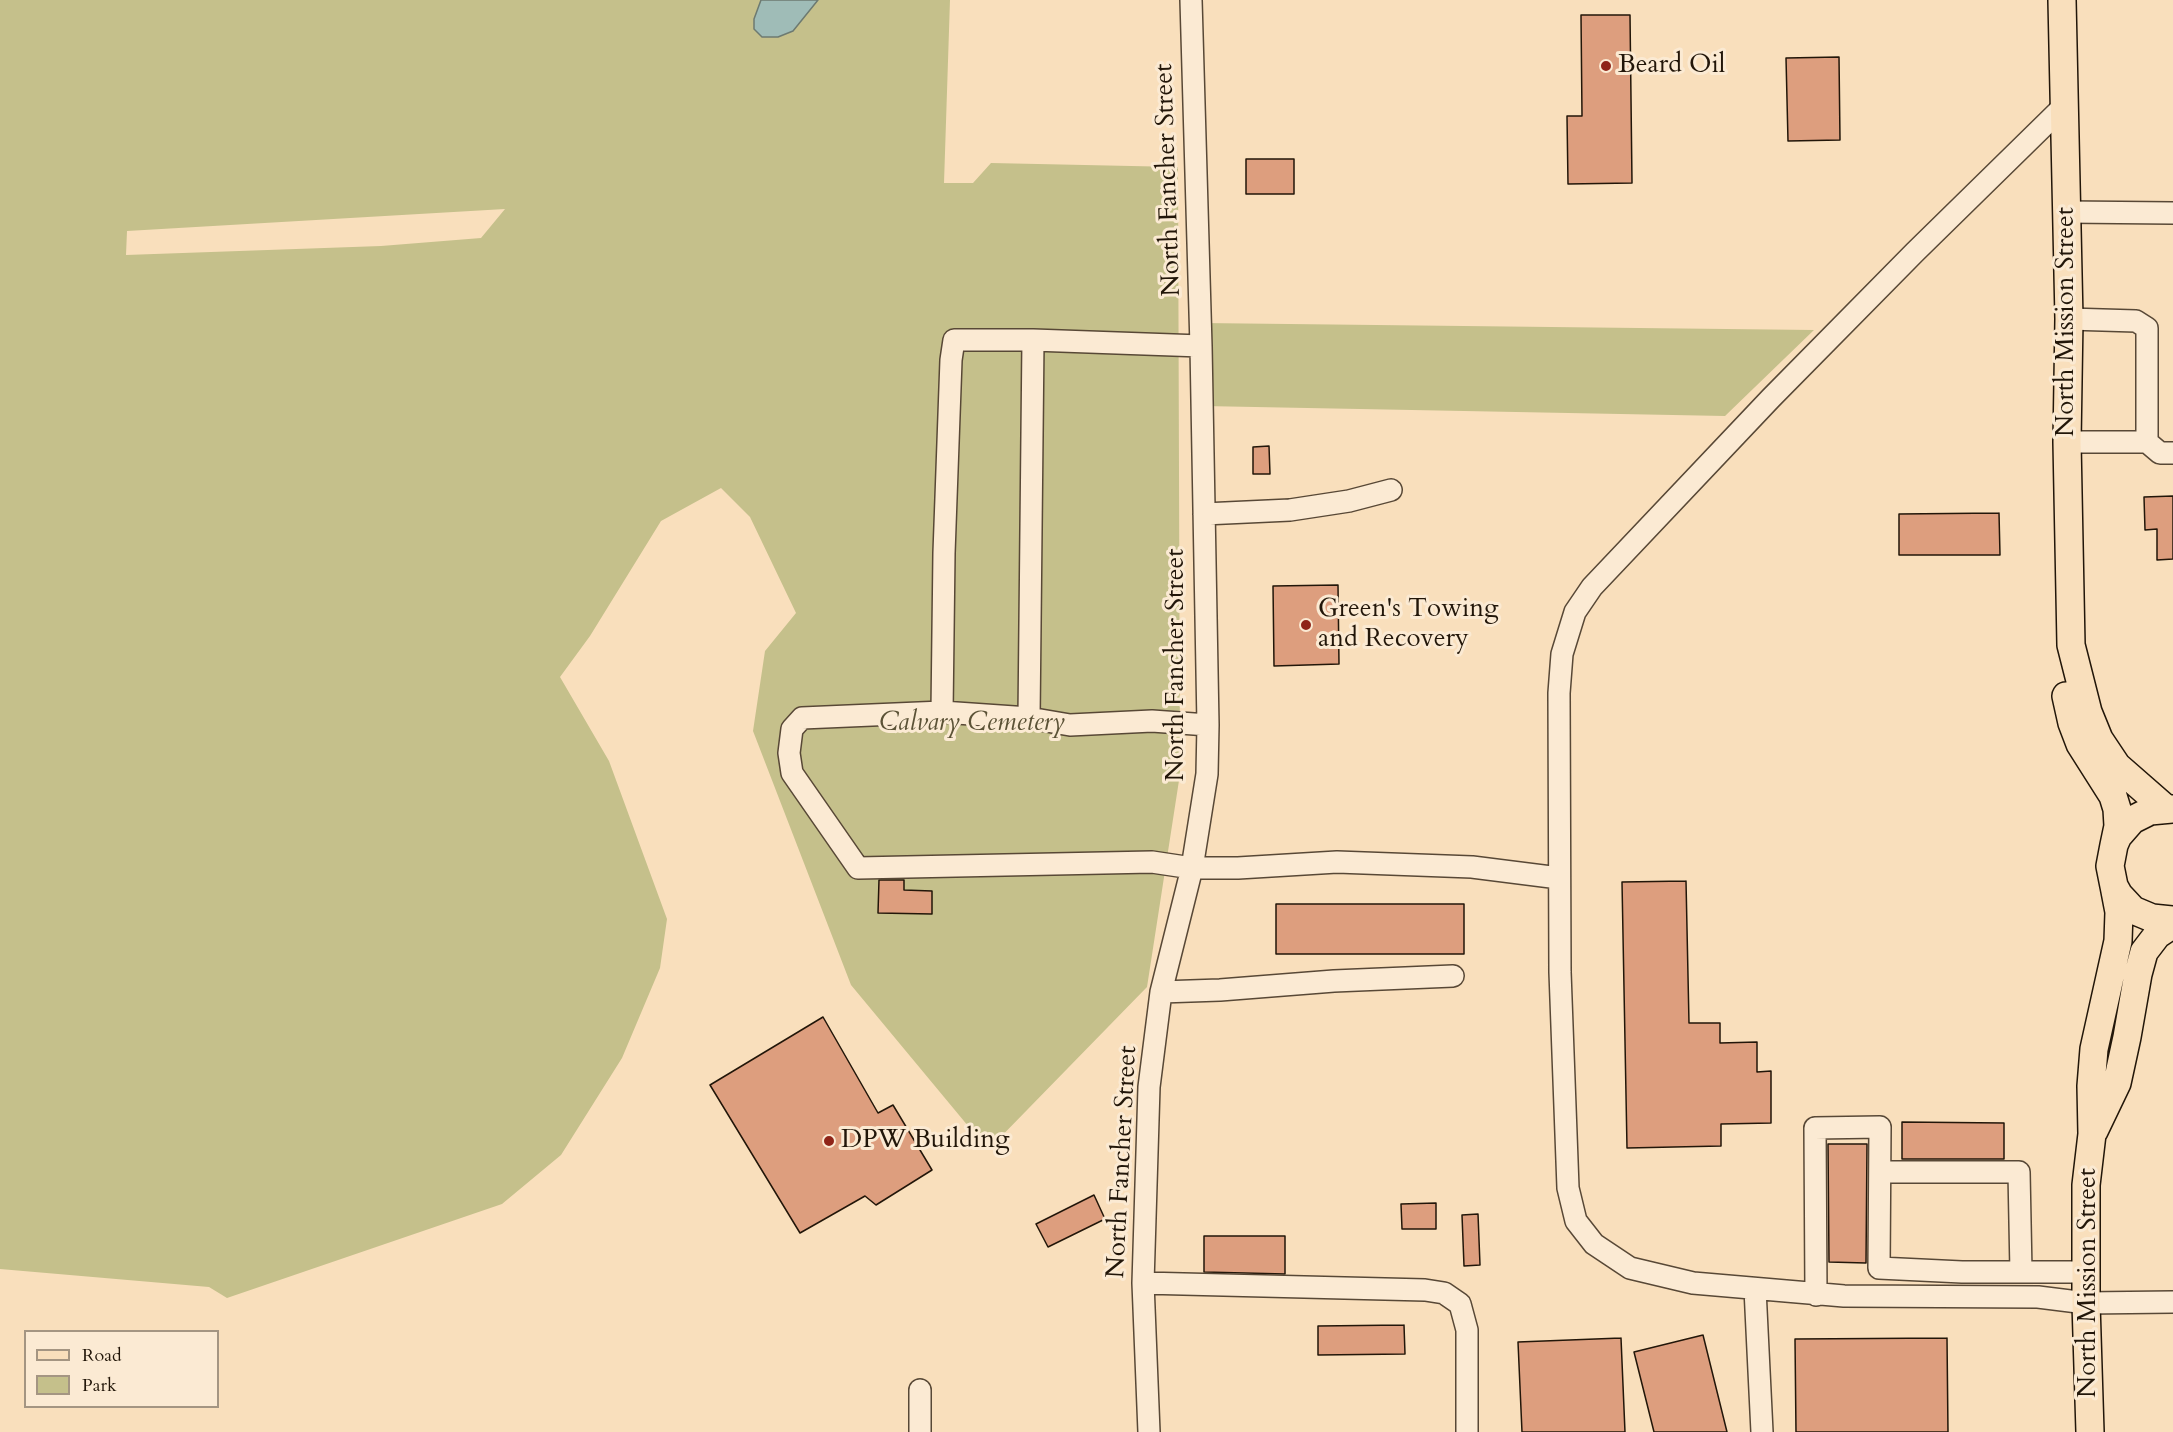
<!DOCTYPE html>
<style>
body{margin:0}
#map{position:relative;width:2173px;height:1432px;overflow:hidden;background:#f9dfbc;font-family:Cardo,serif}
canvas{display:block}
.legend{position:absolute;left:24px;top:1330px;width:195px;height:78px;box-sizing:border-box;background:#fbead3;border:2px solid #a49582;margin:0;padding:8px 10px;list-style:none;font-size:18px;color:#221609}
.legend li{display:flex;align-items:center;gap:12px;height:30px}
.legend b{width:30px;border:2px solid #a49582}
</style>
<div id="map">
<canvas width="2173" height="1432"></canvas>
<ul class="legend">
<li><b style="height:8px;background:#f9dfbc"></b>Road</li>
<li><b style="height:16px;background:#c5c08b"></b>Park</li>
</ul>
</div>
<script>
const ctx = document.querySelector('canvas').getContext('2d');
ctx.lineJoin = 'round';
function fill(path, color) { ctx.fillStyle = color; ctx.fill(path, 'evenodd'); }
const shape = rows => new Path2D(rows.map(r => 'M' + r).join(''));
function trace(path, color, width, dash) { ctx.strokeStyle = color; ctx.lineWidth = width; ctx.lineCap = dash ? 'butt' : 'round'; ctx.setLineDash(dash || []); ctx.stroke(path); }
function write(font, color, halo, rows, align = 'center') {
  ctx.font = font + ' Cardo,serif'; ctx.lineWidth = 6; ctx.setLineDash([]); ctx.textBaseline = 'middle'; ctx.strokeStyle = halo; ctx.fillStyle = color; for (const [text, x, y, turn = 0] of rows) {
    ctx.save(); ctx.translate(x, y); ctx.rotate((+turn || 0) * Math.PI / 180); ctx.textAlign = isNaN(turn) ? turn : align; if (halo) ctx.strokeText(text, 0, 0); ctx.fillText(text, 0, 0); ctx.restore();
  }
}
fill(shape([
 [0,0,950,0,944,183,973,183,991,163,1178,167,1180,774,1147,987,988,1150,851,985,753,731,765,651,796,613,750,517,721,488,661,521,590,636,560,677,609,761,667,919,660,968,622,1058,561,1155,502,1204,227,1298,209,1287,0,1269],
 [505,209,481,238,381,246,126,255,127,231],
 [1201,323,1814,330,1725,416,1203,406]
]), '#c5c08b');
const water = shape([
 [761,0,818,0,793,31,778,37,762,37,754,29,754,19,761,0]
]);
fill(water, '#9fbcb7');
trace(water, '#6d7a71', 1.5);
const building = shape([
 [1581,15,1630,15,1632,183,1568,184,1567,116,1582,116,1581,15],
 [1839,57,1840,140,1788,141,1786,58,1839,57],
 [1246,159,1294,159,1294,194,1246,194,1246,159],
 [1269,446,1270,474,1253,474,1253,447,1269,446],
 [2173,496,2173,559,2157,560,2157,529,2145,530,2144,497,2173,496],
 [1999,513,2000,555,1899,555,1899,514,1999,513],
 [1338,585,1339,664,1274,666,1273,586,1338,585],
 [879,880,904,880,904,890,932,891,932,914,878,913,879,880],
 [1686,881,1689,1023,1720,1023,1720,1043,1757,1042,1757,1072,1771,1071,1771,1123,1721,1124,1721,1146,1627,1148,1622,882,1686,881],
 [1276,904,1464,904,1464,954,1276,954,1276,904],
 [823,1017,878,1113,893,1105,932,1170,876,1205,865,1196,800,1233,710,1085,823,1017],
 [1902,1122,2004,1123,2004,1159,1902,1159,1902,1122],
 [1828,1144,1867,1144,1866,1263,1829,1262,1828,1144],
 [1094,1195,1105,1219,1048,1247,1036,1224,1094,1195],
 [1436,1203,1436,1229,1402,1229,1401,1204,1436,1203],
 [1478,1214,1480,1265,1464,1266,1462,1215,1478,1214],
 [1204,1236,1285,1236,1285,1274,1204,1272,1204,1236],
 [1404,1325,1405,1354,1318,1355,1318,1326,1404,1325],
 [1703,1335,1727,1432,1654,1432,1634,1352,1703,1335],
 [1621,1338,1625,1432,1522,1432,1518,1342,1621,1338],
 [1947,1338,1948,1432,1796,1432,1795,1339,1947,1338]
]);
fill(building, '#dd9e7e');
trace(building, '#221609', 1.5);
const minor = shape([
 [2065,105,1915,252,1771,398,1592,587,1575,612,1562,654,1559,693,1560,972,1568,1188,1576,1221,1594,1244,1630,1268,1693,1283,1844,1296,2038,1297,2086,1303,2173,1302],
 [2066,212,2173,213],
 [2069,319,2136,321,2147,328,2147,442],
 [2067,442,2147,442,2160,453,2173,453],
 [1204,514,1290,510,1349,501,1391,490],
 [942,712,944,553,951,360,954,340,1033,340,1201,346],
 [1029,718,1033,340],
 [1208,725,1152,721,1070,725,1029,718,942,712,802,718,792,729,789,753,792,773,858,868,1152,862,1192,868,1238,868,1337,862,1472,867,1559,878],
 [1161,992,1220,990,1334,981,1453,976],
 [1880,1172,2019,1172,2021,1272],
 [1143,1283,1425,1290,1444,1293,1460,1304,1467,1330,1467,1432],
 [1755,1289,1762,1432],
 [1816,1295,1815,1128,1880,1127,1879,1268,1962,1272,2086,1272],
 [920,1390,920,1432],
 [1149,1432,1143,1283,1149,1087,1161,992,1192,868,1207,774,1208,725,1201,346,1191,0]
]);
const major = shape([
 [2062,0,2069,319,2067,442,2071,645,2088,712,2099,739,2117,766,2165,808],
 [2066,696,2072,723,2080,744,2113,796,2117,809,2118,826,2114,845],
 [2173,809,2150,811,2132,820,2118,836,2114,845,2110,866,2114,886,2119,895,2133,910,2152,918,2173,920],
 [2094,1131,2117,1083,2127,1037,2138,974,2144,952,2157,935,2173,924],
 [2090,1432,2086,1303,2086,1185,2092,1134,2091,1086,2094,1049,2118,941,2119,912,2114,886]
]);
trace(minor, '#584836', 24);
trace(major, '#221609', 30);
trace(minor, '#fbead3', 21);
trace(major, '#f9dfbc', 27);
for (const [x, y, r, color] of [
 [1606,66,6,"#8f2418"],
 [1306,625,6,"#8f2418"],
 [829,1141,6,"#8f2418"]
]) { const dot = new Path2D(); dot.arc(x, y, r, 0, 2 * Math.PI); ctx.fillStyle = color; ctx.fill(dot); trace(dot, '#fbead3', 2); }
write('26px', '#221609', '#fbead3', [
 ["Beard Oil",1618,66],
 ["Green's Towing",1318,610],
 ["and Recovery",1318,640],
 ["DPW Building",841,1141]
], 'left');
write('26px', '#221609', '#fbead3', [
 ["North Fancher Street",1169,180,-92],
 ["North Mission Street",2067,322,-90],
 ["North Fancher Street",1177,665,-90],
 ["North Fancher Street",1123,1162,-87],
 ["North Mission Street",2089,1283,-90]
]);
write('italic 26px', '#5b5236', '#fbead3', [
 ["Calvary Cemetery",972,724]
]);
</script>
